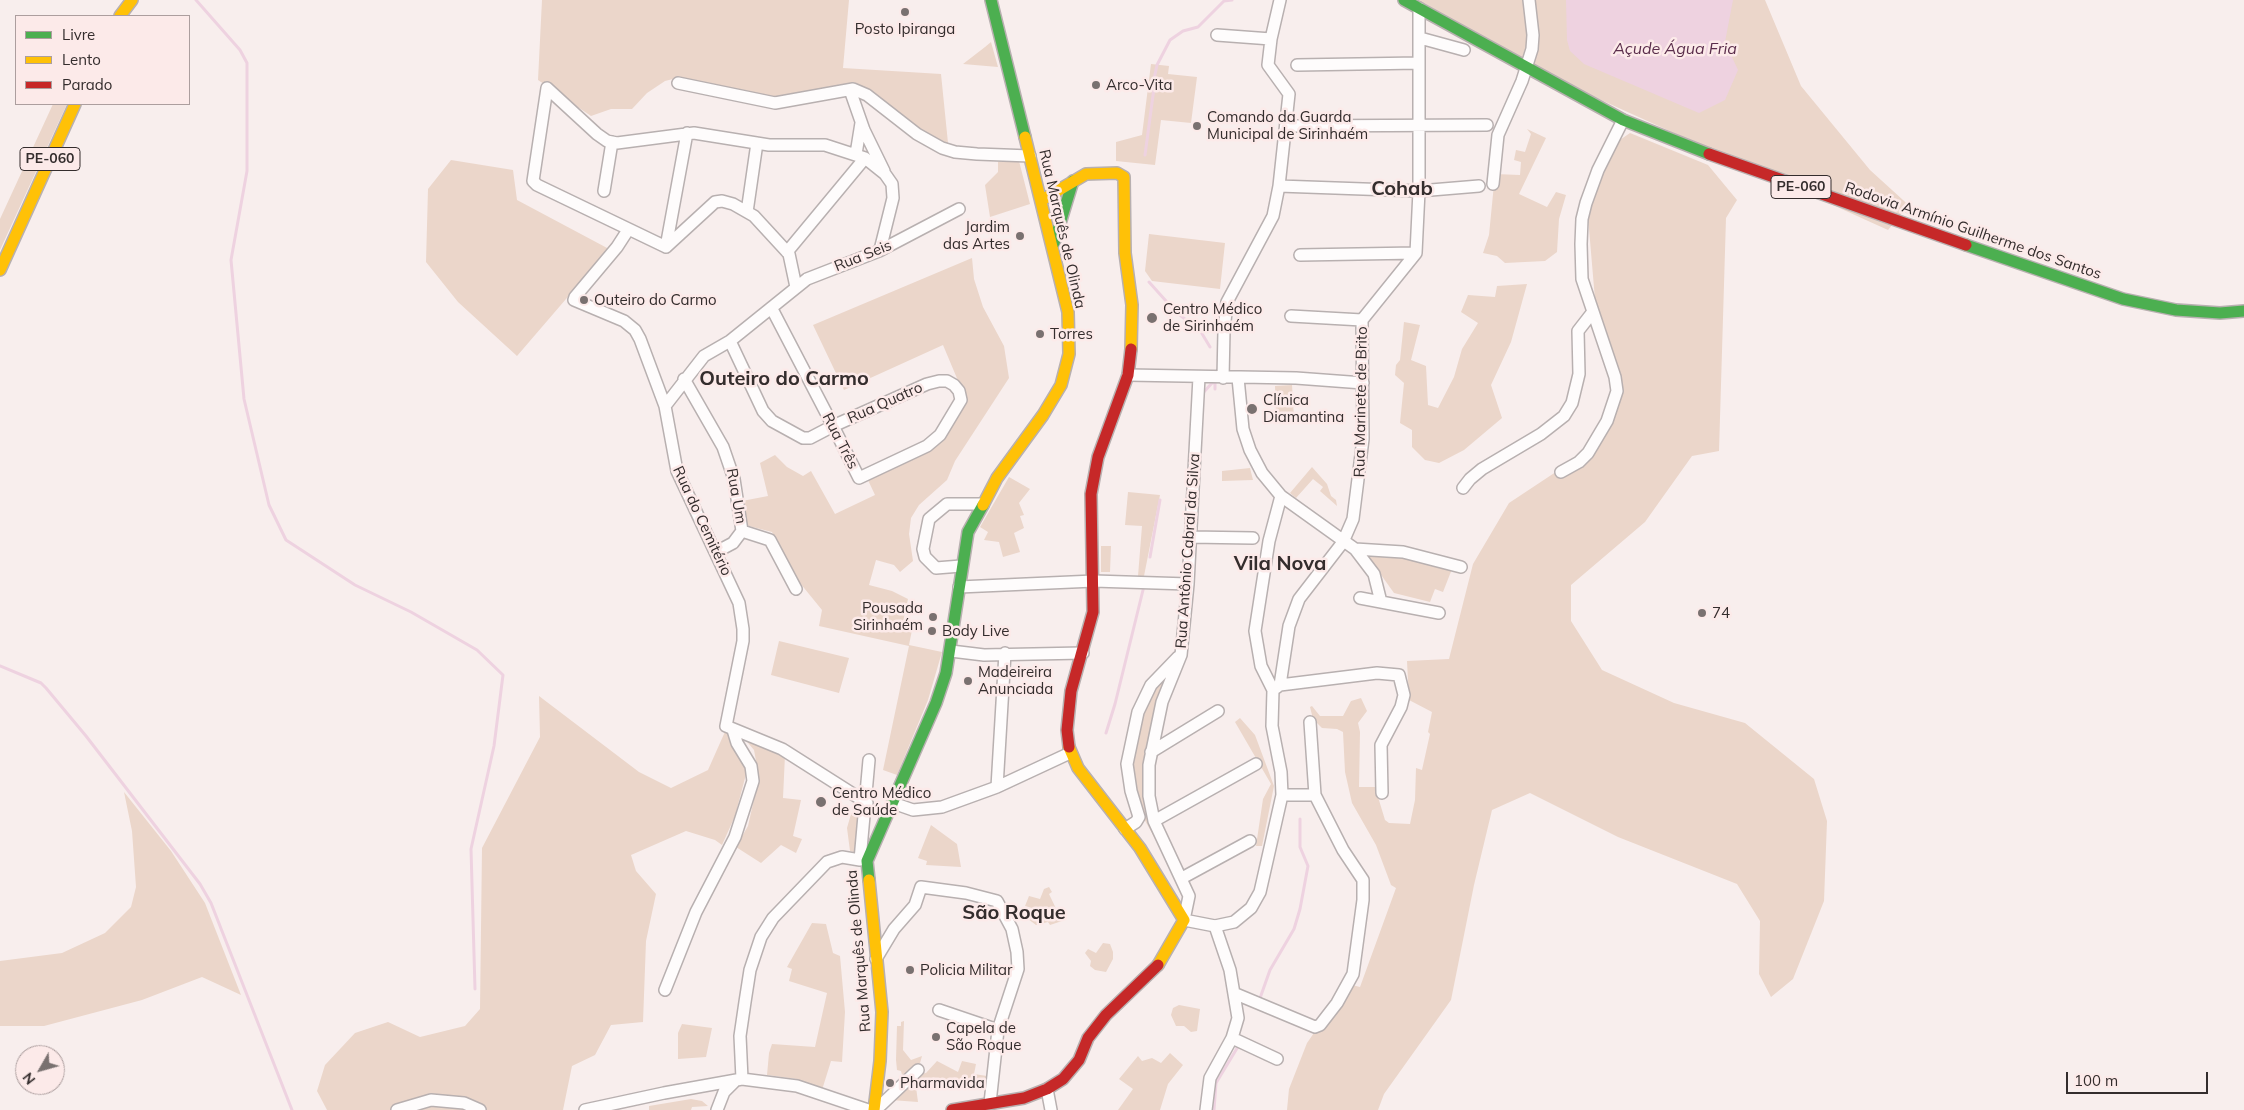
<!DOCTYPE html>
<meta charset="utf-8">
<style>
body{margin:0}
#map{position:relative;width:2244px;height:1110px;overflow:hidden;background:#f8eeed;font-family:Mulish,sans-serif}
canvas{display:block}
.legend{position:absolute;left:15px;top:15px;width:175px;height:90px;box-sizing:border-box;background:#fceae9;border:1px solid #ac9e9e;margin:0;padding:6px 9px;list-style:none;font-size:15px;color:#342d2d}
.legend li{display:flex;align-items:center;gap:10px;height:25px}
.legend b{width:25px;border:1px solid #ac9e9e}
.north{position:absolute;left:15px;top:1045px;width:50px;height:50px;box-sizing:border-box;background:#fceae9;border:1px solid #ac9e9e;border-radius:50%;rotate:232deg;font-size:14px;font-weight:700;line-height:20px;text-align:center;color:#342d2d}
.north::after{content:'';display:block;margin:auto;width:18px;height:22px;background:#797170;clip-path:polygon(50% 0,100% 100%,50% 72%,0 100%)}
.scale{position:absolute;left:2066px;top:1072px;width:142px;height:22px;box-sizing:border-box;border:2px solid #342d2d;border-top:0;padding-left:6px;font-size:15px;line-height:18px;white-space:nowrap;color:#342d2d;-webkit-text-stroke:4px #fceae9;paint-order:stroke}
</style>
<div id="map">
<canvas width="2244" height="1110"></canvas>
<ul class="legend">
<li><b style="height:6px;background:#4caf50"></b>Livre</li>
<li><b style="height:6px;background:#ffc107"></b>Lento</li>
<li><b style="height:6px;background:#c62828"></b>Parado</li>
</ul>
<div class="north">N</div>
<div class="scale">100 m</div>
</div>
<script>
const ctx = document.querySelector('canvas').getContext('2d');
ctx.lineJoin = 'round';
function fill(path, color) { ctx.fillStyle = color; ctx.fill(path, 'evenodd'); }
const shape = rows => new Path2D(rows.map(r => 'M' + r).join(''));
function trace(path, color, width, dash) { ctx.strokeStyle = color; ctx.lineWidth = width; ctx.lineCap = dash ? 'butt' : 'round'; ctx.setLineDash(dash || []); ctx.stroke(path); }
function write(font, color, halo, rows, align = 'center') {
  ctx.font = font + ' Mulish,sans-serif'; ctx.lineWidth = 5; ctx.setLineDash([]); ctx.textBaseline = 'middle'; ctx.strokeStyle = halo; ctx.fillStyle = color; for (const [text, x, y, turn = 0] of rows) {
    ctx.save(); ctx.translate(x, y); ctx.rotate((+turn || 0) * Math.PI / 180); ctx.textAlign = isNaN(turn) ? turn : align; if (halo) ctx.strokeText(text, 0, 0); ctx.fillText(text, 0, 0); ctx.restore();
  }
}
fill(shape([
 [542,0,849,0,843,68,941,74,948,143,933,139,862,86,842,84,804,94,770,98,677,78,665,81,647,93,632,109,611,109,591,116,538,80],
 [1399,0,1765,0,1801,86,1870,170,1925,220,1903,212,1888,230,1526,66],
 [991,42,998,67,963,64,985,47],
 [1151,64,1169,66,1168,74,1197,77,1191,123,1161,120,1155,165,1116,161,1116,142,1142,135],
 [53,104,67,104,0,250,0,219],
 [1527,129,1546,138,1519,194,1547,207,1556,192,1566,195,1559,219,1557,252,1545,261,1505,263,1497,256,1483,253,1489,235,1495,174,1520,175,1521,162,1514,160,1516,150,1525,152,1531,134],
 [1630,133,1708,165,1737,200,1726,218,1719,451,1692,456,1645,522,1571,585,1571,621,1602,670,1674,703,1745,723,1814,779,1827,821,1824,901,1793,979,1771,997,1759,974,1760,921,1737,884,1618,837,1530,793,1492,810,1474,885,1451,1000,1384,1094,1378,1110,1287,1110,1289,1089,1307,1043,1348,984,1360,987,1396,888,1391,885,1376,845,1352,803,1345,772,1343,732,1337,729,1322,728,1313,719,1310,707,1312,706,1320,716,1343,716,1351,701,1361,698,1367,711,1358,723,1360,732,1359,787,1375,787,1385,820,1389,823,1410,824,1415,800,1416,768,1422,770,1430,734,1428,732,1432,712,1409,700,1407,661,1449,659,1473,564,1509,503,1586,452,1616,404,1596,311,1588,217,1597,182,1614,144],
 [451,160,513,170,517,200,609,249,517,356,458,302,426,262,428,189],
 [1019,161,1030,204,990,217,985,185,998,172,998,162],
 [1149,234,1225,243,1220,289,1152,281,1145,271],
 [972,258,974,279,983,307,1004,346,1009,378,955,461,947,480,919,505,911,518,909,534,913,561,900,572,894,565,876,560,869,585,892,591,908,599,903,622,913,625,909,645,942,652,928,700,897,775,883,770,909,646,819,626,822,610,800,583,772,532,745,525,742,501,768,496,760,463,775,455,787,467,803,476,811,471,835,514,875,495,867,478,928,450,964,395,943,345,844,390,813,325],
 [1527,284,1511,342,1491,385,1502,418,1464,450,1439,463,1425,460,1412,447,1412,430,1400,423,1404,383,1395,375,1396,365,1400,360,1404,322,1420,325,1411,360,1426,366,1428,405,1438,408,1454,377,1462,349,1478,323,1461,312,1468,295,1495,297,1497,286],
 [1292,385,1294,418,1276,418,1275,386],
 [1312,467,1327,484,1331,496,1336,500,1337,506,1320,491,1323,487,1313,479,1296,498,1290,493],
 [1250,468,1253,480,1222,481,1222,471],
 [1009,477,1030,489,1019,503,1024,515,1020,516,1024,528,1014,533,1020,552,1003,557,999,542,984,540,988,532,980,527],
 [1128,492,1160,495,1144,576,1138,576,1142,526,1125,525],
 [1101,546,1111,546,1110,572,1101,572],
 [1364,551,1424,558,1452,569,1443,592,1435,589,1430,602,1394,593],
 [779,641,849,658,839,693,771,675],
 [1172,669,1147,763,1161,845,1159,846,1142,815,1130,766,1140,716,1160,679],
 [539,696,639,772,671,788,708,770,728,725,749,763,735,816,722,845,715,840,686,831,631,855,636,871,656,894,646,941,643,1022,611,1025,595,1055,572,1066,563,1110,327,1110,317,1091,325,1065,355,1033,388,1022,420,1037,465,1026,480,1009,482,848,540,737],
 [1240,718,1255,735,1274,786,1262,846,1256,846,1263,799,1271,784,1235,722],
 [743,737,785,755,783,798,801,800,793,836,802,839,796,853,781,845,761,863,736,847,748,826,759,777,754,750],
 [124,792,171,851,205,903,241,995,202,977,142,1000,44,1026,0,1026,0,961,62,953,105,933,131,907,136,887,132,831],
 [858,807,860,807,858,853,850,851,847,828,851,814],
 [931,825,957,844,961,867,926,865,927,861,918,858],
 [1049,887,1052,892,1049,894,1062,921,1050,925,1048,922,1036,925,1028,919,1032,908,1025,906,1029,896,1040,899,1044,889],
 [812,923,826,924,833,953,840,956,845,1012,842,1062,831,1061,822,1090,797,1079,767,1075,769,1053,772,1044,815,1047,827,993,789,981,792,969,787,967],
 [1103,943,1110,944,1113,952,1113,959,1106,972,1095,970,1090,966,1091,961,1085,953,1088,949,1096,953],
 [1179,1005,1200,1009,1197,1031,1191,1032,1184,1026,1176,1026,1171,1015,1173,1008],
 [904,1021,903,1050,911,1060,922,1056,920,1063,905,1076,902,1075,901,1071,897,1070,896,1060,897,1026,901,1026,901,1022],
 [682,1024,712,1028,706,1057,678,1059,678,1033],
 [1170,1053,1183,1065,1168,1084,1160,1110,1118,1110,1133,1089,1119,1079,1138,1056,1142,1061,1152,1058,1161,1063],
 [937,1061,958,1072,962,1061,976,1064,974,1074,987,1076,985,1086,969,1090,968,1086,945,1090,944,1085,916,1087,918,1102,891,1100,919,1074,926,1073],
 [691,1099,702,1101,708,1106,692,1107,691,1110,649,1110,649,1106]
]), '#ebd6ca');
fill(shape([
 [1566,0,1733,0,1725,42,1738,70,1725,100,1699,113,1584,64,1570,51,1567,40]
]), '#eed2e0');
trace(shape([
 [196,0,240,50,247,63,247,171,231,260,244,399,269,505,286,540,355,585,411,612,477,650,503,675,494,746,471,849,475,989],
 [1145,155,1154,88,1154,79,1157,65,1170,40,1183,31,1198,27,1224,1,1232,0],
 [1149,282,1175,311,1201,332,1210,347],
 [1203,393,1212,383,1215,383,1215,389],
 [1150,557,1160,500],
 [0,666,41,683,46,688,86,736,200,884,211,903,292,1110],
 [1106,733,1115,704,1144,586],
 [1259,1001,1270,970,1294,929,1300,909,1308,866,1300,847,1300,819],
 [1214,1110,1216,1083,1239,1045]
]), '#eed2e0', 3);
const street = shape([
 [1217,35,1271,39],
 [1420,38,1464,50],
 [1297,65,1419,63],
 [678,83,775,103,853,89,867,95,917,134,942,148,955,152,977,154,1030,156],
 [547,88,597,134,607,141,617,143,694,133,769,145,825,145,865,158,885,174,892,184,893,198,880,250],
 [547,88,533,181,537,185,666,247],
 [850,90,864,130,884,171],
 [1286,126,1487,125],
 [856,154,861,123],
 [1493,184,1498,135,1522,81,1532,49,1533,35,1529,0],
 [1279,186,1419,191,1479,186],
 [604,191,612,142],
 [747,212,757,143],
 [628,230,617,247,575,297,574,300,624,321,635,330,640,339,665,406,677,471,739,603,743,629,743,641,726,726,782,749,867,803],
 [666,247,715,202,722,201,733,204,754,216,789,254,796,287],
 [666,247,687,133],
 [787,252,865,158],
 [1300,255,1416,253],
 [1291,316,1362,320],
 [730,341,763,411,772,421,803,438,810,438,833,426,927,384,939,381,947,381,954,385,959,391,961,400,940,435,927,446,859,478,833,426,772,309],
 [1128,375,1296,378,1363,383],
 [1199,377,1188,584,1181,655,1162,702,1149,765,1149,796,1154,821,1189,896,1184,920,1215,926,1234,922,1251,908,1260,892,1282,795,1281,772,1272,726,1273,690],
 [1223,378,1224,331,1227,302,1273,216,1279,186,1289,94,1268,65,1271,39,1280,0],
 [1238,378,1243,429,1250,450,1262,473,1281,496,1355,549,1374,574,1381,602],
 [684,379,723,447,734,479,742,531,733,543,716,552],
 [665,406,704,356,730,341,807,279,879,251,959,209],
 [1561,472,1579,462,1588,453,1607,421,1617,391,1615,377,1582,279,1581,244,1582,219,1586,203,1598,170,1623,120],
 [1463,488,1470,479,1482,469,1541,434,1564,416,1572,403,1579,374,1578,331,1592,313],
 [742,531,770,540,796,589],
 [1190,537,1253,538],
 [1355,549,1403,552,1461,567],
 [961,566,936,568,925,557,923,549,929,519,947,504,981,504],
 [959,587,1094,581,1188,584],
 [1360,598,1439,613],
 [951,651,984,655,1083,653],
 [1280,685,1377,673,1399,675,1404,695,1401,707,1381,745,1382,793],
 [1273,690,1280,685,1289,626,1299,599,1343,542,1353,519,1363,439,1362,320,1416,253,1419,191,1419,8],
 [1273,690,1261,666,1255,631,1269,541,1281,496],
 [1151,752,1218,711],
 [997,787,1005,653],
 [1282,795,1315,795],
 [893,803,913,810,942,807,997,787,1070,753],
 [1154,821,1256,764],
 [1125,829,1136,822,1139,817,1131,791,1127,764,1138,712,1151,685,1178,657],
 [1182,878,1250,841],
 [876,959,894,929,915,905,921,887,966,893,997,901,1012,929,1017,952,1018,969,998,1030,990,1103],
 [665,990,696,912,735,837,753,781,751,766,737,743,733,730],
 [1236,994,1315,1027,1320,1025,1337,1003,1353,974,1363,900,1363,880,1343,850,1315,795,1310,722],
 [939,1010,998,1030],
 [1232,1038,1277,1059],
 [742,1079,740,1036,745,1002,750,970,761,937,773,918,827,862,842,857,860,860,869,760],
 [1047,1089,1051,1110],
 [875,1108,881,1105,918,1070],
 [397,1110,431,1100,464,1103,480,1110],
 [585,1110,664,1093,742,1079,797,1086,868,1110],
 [717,1110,724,1092,736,1080],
 [1206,1110,1210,1078,1232,1038,1238,1018,1230,970,1215,926]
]);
const fast = shape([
 [991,0,1025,137],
 [1404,0,1623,120,1709,154],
 [1054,243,1073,181],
 [1966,245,2123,299,2176,310,2220,313,2244,311],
 [869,880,867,861,936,703,946,673,968,532,983,505]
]);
const slow = shape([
 [120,16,132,0],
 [1042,200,1086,174,1117,173,1124,177,1125,253,1132,305,1131,349],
 [0,270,75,104],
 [983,505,997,478,1043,415,1061,385,1069,354,1068,312,1025,137],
 [1069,747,1078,768,1140,848,1184,920,1158,965],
 [869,880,882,1012,880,1061,874,1110]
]);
const jam = shape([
 [1709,154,1966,245],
 [1069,747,1067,730,1071,691,1093,612,1091,494,1098,457,1128,375,1131,349],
 [952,1110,1024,1098,1047,1089,1063,1079,1079,1060,1088,1038,1106,1015,1158,965]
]);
trace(street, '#b8b0b0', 14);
trace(fast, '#b8b0b0', 14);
trace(slow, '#b8b0b0', 14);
trace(jam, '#b8b0b0', 14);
trace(street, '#fefcfc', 11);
trace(fast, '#4caf50', 11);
trace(slow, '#ffc107', 11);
trace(jam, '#c62828', 11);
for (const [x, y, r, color] of [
 [905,12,5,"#797170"],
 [1096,85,5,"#797170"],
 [1197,126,5,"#797170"],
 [1020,236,5,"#797170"],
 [584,300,5,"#797170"],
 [1152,318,6,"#797170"],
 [1040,334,5,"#797170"],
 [1252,409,6,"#797170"],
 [1702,613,5,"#797170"],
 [933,617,5,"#797170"],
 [932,631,5,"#797170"],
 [968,681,5,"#797170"],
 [821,802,6,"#797170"],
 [910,970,5,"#797170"],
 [936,1037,5,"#797170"],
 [890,1083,5,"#797170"]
]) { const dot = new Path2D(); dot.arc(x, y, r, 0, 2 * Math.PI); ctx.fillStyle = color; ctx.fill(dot); trace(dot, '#fceae9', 2); }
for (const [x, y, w] of [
 [50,159,60],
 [1801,187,60]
]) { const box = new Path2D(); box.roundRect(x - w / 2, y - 11.5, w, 23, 4); ctx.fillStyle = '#fceae9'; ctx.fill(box); trace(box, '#342d2d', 1); }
write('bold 14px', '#342d2d', null, [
 ["PE-060",50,159],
 ["PE-060",1801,187]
]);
write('15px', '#342d2d', '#fceae9', [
 ["Posto Ipiranga",905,29,"center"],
 ["Arco-Vita",1106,85],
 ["Comando da Guarda",1207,117],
 ["Municipal de Sirinhaém",1207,134],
 ["Jardim",1010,227,"right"],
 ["das Artes",1010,244,"right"],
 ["Outeiro do Carmo",594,300],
 ["Centro Médico",1163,309],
 ["de Sirinhaém",1163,326],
 ["Torres",1050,334],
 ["Clínica",1263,400],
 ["Diamantina",1263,417],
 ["Pousada",923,608,"right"],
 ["Sirinhaém",923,625,"right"],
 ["74",1712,613],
 ["Body Live",942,631],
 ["Madeireira",978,672],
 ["Anunciada",978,689],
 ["Centro Médico",832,793],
 ["de Saúde",832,810],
 ["Policia Militar",920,970],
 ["Capela de",946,1028],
 ["São Roque",946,1045],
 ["Pharmavida",900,1083]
], 'left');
write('15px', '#342d2d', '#fceae9', [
 ["Rua Marquês de Olinda",1062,229,77],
 ["Rodovia Armínio Guilherme dos Santos",1973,231,19],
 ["Rua Seis",863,256,-22],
 ["Rua Marinete de Brito",1361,402,-89],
 ["Rua Quatro",885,403,-24],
 ["Rua Três",840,441,63],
 ["Rua Um",736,496,80],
 ["Rua do Cemitério",702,521,65],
 ["Rua Antônio Cabral da Silva",1188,551,-86],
 ["Rua Marquês de Olinda",859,951,-95]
]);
write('italic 16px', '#5b2e4c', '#fceae9', [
 ["Açude Água Fria",1675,49]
]);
write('bold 20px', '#342d2d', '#fceae9', [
 ["Cohab",1402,189],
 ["Outeiro do Carmo",784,379],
 ["Vila Nova",1280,564],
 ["São Roque",1014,913]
]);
</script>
